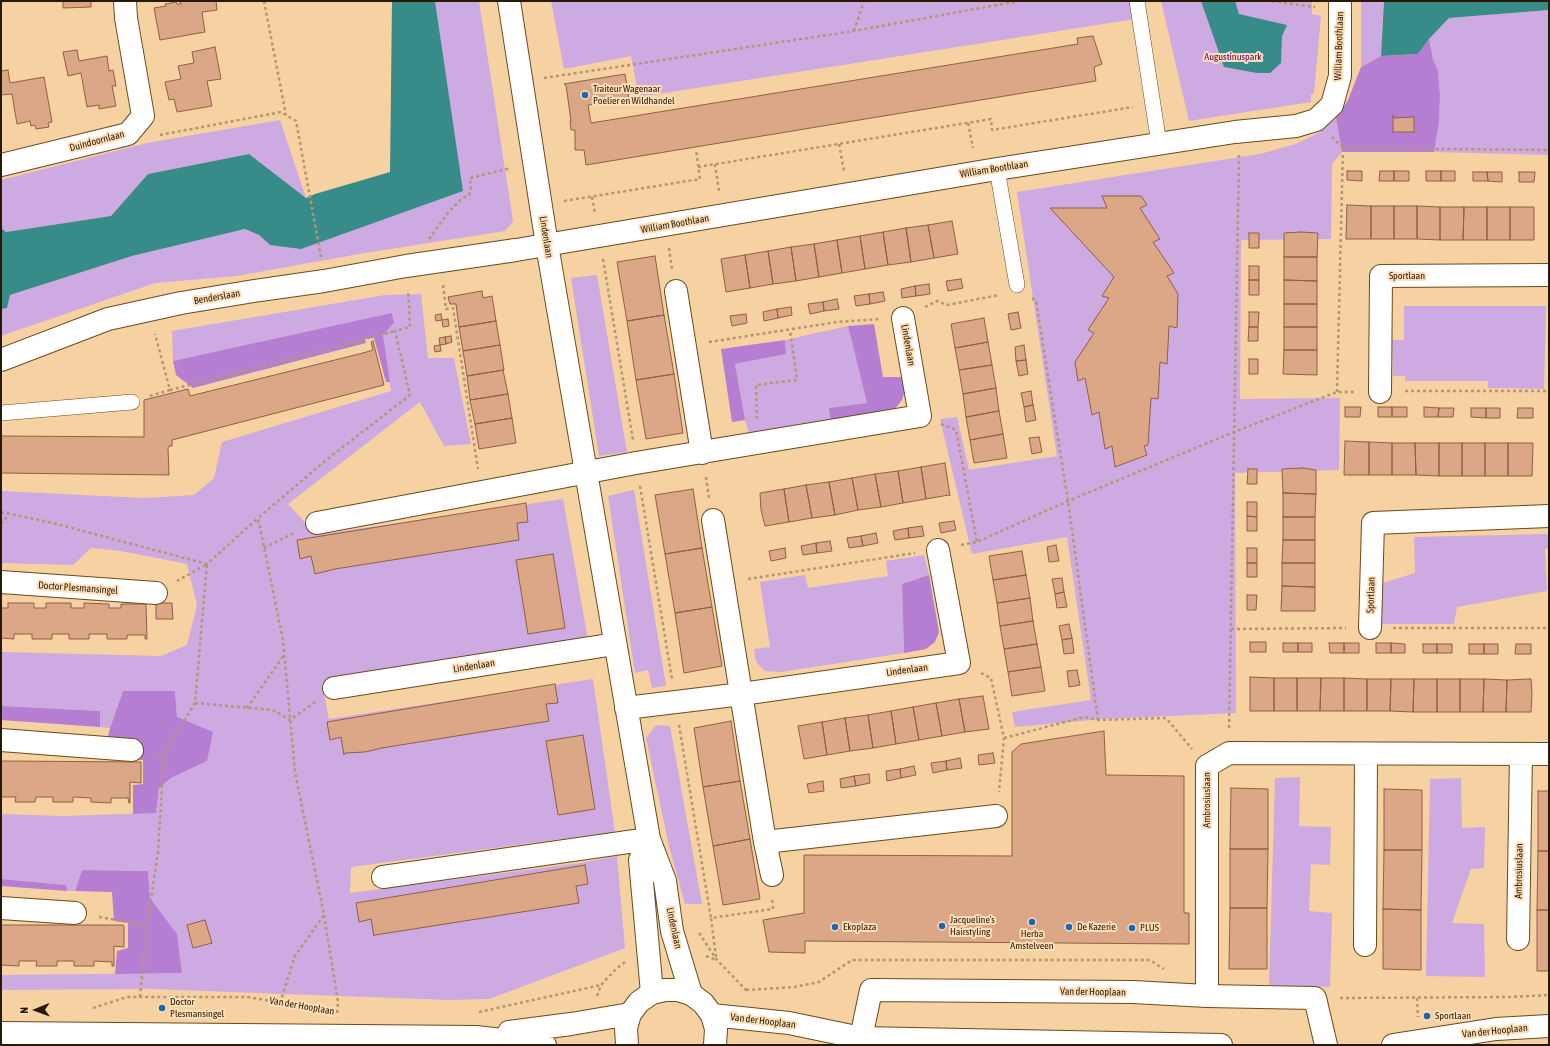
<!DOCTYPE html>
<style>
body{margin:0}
#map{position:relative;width:1550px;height:1046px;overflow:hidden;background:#f6d1a1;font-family:"Asap Condensed",sans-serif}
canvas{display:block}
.frame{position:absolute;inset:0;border:2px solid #261906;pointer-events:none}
.north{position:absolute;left:16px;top:990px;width:40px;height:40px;-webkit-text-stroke:3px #fedfb9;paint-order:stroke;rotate:269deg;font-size:11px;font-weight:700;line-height:16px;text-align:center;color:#261906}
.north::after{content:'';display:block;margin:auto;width:14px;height:18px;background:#261906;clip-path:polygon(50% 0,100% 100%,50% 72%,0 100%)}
</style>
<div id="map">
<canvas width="1550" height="1046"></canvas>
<div class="frame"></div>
<div class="north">N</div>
</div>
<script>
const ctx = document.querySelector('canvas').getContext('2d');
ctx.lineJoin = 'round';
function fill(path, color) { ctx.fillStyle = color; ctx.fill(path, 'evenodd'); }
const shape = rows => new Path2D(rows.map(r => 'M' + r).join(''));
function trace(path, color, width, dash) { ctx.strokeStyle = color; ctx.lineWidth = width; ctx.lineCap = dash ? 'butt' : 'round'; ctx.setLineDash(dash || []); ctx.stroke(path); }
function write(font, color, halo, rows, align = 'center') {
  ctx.font = font + ' "Asap Condensed",sans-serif'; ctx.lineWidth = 4; ctx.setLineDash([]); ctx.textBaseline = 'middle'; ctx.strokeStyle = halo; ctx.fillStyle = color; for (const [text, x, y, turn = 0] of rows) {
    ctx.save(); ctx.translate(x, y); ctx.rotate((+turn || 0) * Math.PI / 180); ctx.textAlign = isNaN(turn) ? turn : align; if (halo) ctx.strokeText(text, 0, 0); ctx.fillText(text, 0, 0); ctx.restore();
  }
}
fill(shape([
 [435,1,479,1,513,221,505,231,359,254,237,276,155,283,1,336,1,309,7,308,10,295,132,256,245,229,259,235,270,245,462,191],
 [551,1,1144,1,1148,17,639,97,631,56,564,69],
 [1161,1,1312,1,1312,14,1321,16,1314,93,1311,94,1311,102,1189,121],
 [1361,1,1384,1,1381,56,1361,67],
 [1549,10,1549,155,1434,152,1439,122,1440,95,1438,71,1433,59,1429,39,1449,18],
 [1336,118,1342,152,1332,164,1331,239,1241,240,1240,399,1340,398,1339,470,1235,473,1236,713,1102,719,1015,727,1012,712,1091,700,1067,537,972,554,940,419,957,417,969,470,1057,456,1017,192,1260,154,1296,144,1318,133],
 [280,120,306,198,249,154,148,174,111,216,6,232,1,228,1,180,147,143],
 [597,275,627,452,599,456,571,278],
 [421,294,428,358,454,358,471,444,444,446,420,402,288,504,316,535,563,499,590,651,324,694,329,719,593,679,615,832,351,867,350,893,580,863,617,856,625,948,489,999,449,1000,151,989,1,990,1,975,182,973,177,934,150,898,148,871,82,870,75,891,67,891,65,885,1,879,1,814,63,816,156,813,159,788,171,778,207,761,177,717,175,691,123,691,110,728,100,727,100,711,1,706,1,652,161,656,187,645,197,605,187,564,121,551,91,548,73,565,1,563,1,491,144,498,194,495,214,478,222,442,391,391,383,335,394,323,392,314,173,361,172,331,385,295],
 [1404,306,1546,306,1544,389,1488,388,1488,381,1405,381,1405,376,1393,376,1392,340,1404,340],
 [848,326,867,403,830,408,831,424,749,434,745,420,735,364,786,354,785,340],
 [634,490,666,686,652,688,648,670,635,673,608,496],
 [1547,534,1549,535,1549,549,1545,549,1547,591,1457,607,1454,624,1381,624,1383,583,1415,573,1414,537],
 [924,555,929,575,902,584,904,653,781,672,765,671,756,662,754,649,770,647,760,582,805,575,808,588,888,576,886,561],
 [656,725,670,726,702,904,685,904,669,846,646,738],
 [1300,777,1299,826,1331,827,1330,865,1311,864,1309,911,1332,913,1330,987,1269,985,1275,778],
 [1461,778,1462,828,1485,827,1484,868,1471,869,1452,923,1484,924,1485,977,1426,976,1430,779]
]), '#ceaae2');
fill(shape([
 [1429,39,1433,59,1438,71,1440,95,1439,122,1434,152,1342,152,1336,118,1348,100,1361,67,1381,56,1418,54],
 [392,313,394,323,383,335,390,382,386,382,374,338,365,339,366,343,193,388,176,375,173,361],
 [874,324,883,377,902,377,905,390,902,400,891,414,831,424,829,408,867,403,848,326],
 [785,340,786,354,735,364,745,420,732,422,721,349],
 [929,575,939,632,935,642,926,649,904,653,902,584],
 [123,691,175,691,177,717,213,732,207,761,171,778,159,788,156,813,133,814,133,785,143,784,143,760,103,758,110,728],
 [1,706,100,711,100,727,1,720],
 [82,870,148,871,150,898,177,934,182,973,115,974,117,951,128,948,128,923,114,921,112,892,75,891],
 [1,879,66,885,67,891,1,886]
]), '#b57ed3');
fill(shape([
 [392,1,435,1,463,191,301,249,270,245,259,235,245,229,132,256,10,295,7,308,1,309,1,228,6,232,111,216,148,174,249,154,306,198,315,194,390,172],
 [1201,1,1235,1,1239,14,1287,25,1282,36,1281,63,1270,73,1257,73,1224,67],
 [1384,1,1549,1,1549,10,1449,18,1429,39,1418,54,1381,56]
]), '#378c8a');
const building = shape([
 [63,1,91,1,91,7,63,8,63,1],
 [180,1,216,1,217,10,202,12,205,32,160,40,154,8,166,6,165,4,176,2,177,4,181,4,180,1],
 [1093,36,1102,64,1094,67,1096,81,586,165,584,150,575,150,575,130,571,130,570,121,571,121,566,85,564,84,625,74,629,100,588,105,591,123,1078,44,1077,38,1093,36],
 [215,47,221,79,207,81,212,106,177,112,174,99,169,100,165,82,181,79,178,66,194,63,192,52,215,47],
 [77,50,79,61,107,56,109,71,113,70,116,86,112,86,116,106,99,109,99,105,87,107,81,73,68,76,63,52,77,50],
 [8,70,10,83,44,77,52,122,48,123,49,127,36,129,35,125,31,126,30,121,17,124,12,94,1,95,1,71,8,70],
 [1393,116,1394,118,1413,117,1414,116,1414,133,1413,132,1394,132,1393,133,1393,116],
 [1347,171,1362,171,1362,181,1347,180,1347,171],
 [1380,171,1394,171,1394,181,1379,181,1380,171],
 [1394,171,1409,171,1409,181,1394,181,1394,171],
 [1426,171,1441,171,1441,181,1426,181,1426,171],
 [1441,171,1455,171,1455,181,1441,181,1441,171],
 [1473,172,1487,172,1488,181,1473,181,1473,172],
 [1487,172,1502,172,1502,182,1488,181,1487,172],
 [1519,172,1535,172,1534,182,1519,182,1519,172],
 [1102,196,1141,196,1147,205,1140,208,1160,239,1153,242,1174,273,1167,276,1178,294,1177,328,1169,326,1167,364,1160,362,1158,399,1151,398,1148,445,1144,446,1147,455,1115,467,1112,446,1105,449,1099,412,1092,415,1085,378,1078,381,1075,362,1094,333,1088,330,1109,298,1102,296,1114,277,1050,208,1107,208,1102,196],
 [1347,205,1371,206,1371,239,1346,239,1347,205],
 [1371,206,1394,206,1394,239,1371,239,1371,206],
 [1394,206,1417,206,1417,239,1394,239,1394,206],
 [1417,206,1440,207,1440,240,1417,239,1417,206],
 [1440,207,1464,207,1463,240,1440,240,1440,207],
 [1464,207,1487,207,1487,240,1463,240,1464,207],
 [1487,207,1510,207,1510,240,1487,240,1487,207],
 [1510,207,1534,207,1534,240,1510,240,1510,207],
 [952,221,958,254,934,258,928,225,952,221],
 [928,225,934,258,911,262,906,228,928,225],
 [906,228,911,262,888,265,883,232,906,228],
 [883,232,888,265,865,269,860,236,883,232],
 [1301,232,1318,233,1317,257,1284,257,1284,233,1301,232],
 [1249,233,1259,233,1259,248,1249,248,1249,233],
 [860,236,865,269,842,273,837,240,860,236],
 [837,240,842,273,819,277,814,244,837,240],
 [814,244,819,277,796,281,791,247,814,244],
 [791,247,796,281,773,284,768,251,791,247],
 [768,251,773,284,750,288,745,255,768,251],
 [745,255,750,288,726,292,721,259,745,255],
 [655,256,664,315,627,321,617,262,655,256],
 [1284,257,1317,257,1317,281,1284,280,1284,257],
 [1249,266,1259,266,1259,280,1249,280,1249,266],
 [961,279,963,288,948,291,946,281,961,279],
 [1249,280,1259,280,1259,295,1249,295,1249,280],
 [1284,280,1317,281,1317,304,1284,304,1284,280],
 [929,284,930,294,916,296,915,286,929,284],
 [915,286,916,296,902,298,901,289,915,286],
 [482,291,483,298,492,296,496,321,459,327,456,304,450,304,448,297,482,291],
 [883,292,885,301,870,304,869,294,883,292],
 [869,294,870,304,856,306,854,296,869,294],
 [837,299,839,309,824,311,823,302,837,299],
 [823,302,824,311,810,314,808,304,823,302],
 [1284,304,1317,304,1317,327,1284,327,1284,304],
 [791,307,792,315,778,318,777,309,791,307],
 [777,309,778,318,764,321,763,312,777,309],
 [1018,312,1021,328,1011,330,1008,314,1018,312],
 [1249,312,1259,312,1258,327,1249,327,1249,312],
 [441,314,442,320,436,321,435,315,441,314],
 [746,314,747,323,732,326,730,316,746,314],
 [664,315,674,374,636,380,627,321,664,315],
 [984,318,988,342,955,348,951,324,984,318],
 [448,319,449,326,443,327,442,320,448,319],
 [496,321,500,345,463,351,459,327,496,321],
 [1249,327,1258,327,1258,341,1248,341,1249,327],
 [1284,327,1317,327,1317,350,1284,350,1284,327],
 [451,336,452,342,446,344,445,337,451,336],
 [445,337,446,344,440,345,439,338,445,337],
 [373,341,384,385,172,440,172,446,169,446,168,448,169,475,1,473,1,436,144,437,144,400,188,389,190,396,363,353,373,350,371,342,373,341],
 [988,342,992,365,959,370,955,348,988,342],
 [440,345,441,351,435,352,434,346,440,345],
 [500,345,504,370,467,376,463,351,500,345],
 [1024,345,1026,360,1016,361,1015,347,1024,345],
 [1284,350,1317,350,1317,375,1283,374,1284,350],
 [1249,359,1258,359,1258,374,1249,374,1249,359],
 [1026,360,1028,374,1019,376,1016,361,1026,360],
 [992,365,996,388,963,394,959,370,992,365],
 [503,370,508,394,470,400,467,376,503,370],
 [674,374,683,433,646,439,636,380,674,374],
 [996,388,999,411,966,417,963,394,996,388],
 [1031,391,1033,405,1024,407,1021,393,1031,391],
 [508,394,512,418,475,424,470,400,508,394],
 [1033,405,1036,420,1026,422,1024,407,1033,405],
 [1345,407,1361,407,1360,417,1345,417,1345,407],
 [1378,407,1392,407,1392,417,1378,417,1378,407],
 [1392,407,1407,407,1407,417,1392,417,1392,407],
 [1424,407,1439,408,1438,417,1424,417,1424,407],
 [1439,408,1454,408,1453,417,1438,417,1439,408],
 [1471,408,1486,408,1486,418,1471,417,1471,408],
 [1486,408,1500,408,1500,418,1486,418,1486,408],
 [1518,408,1533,408,1533,418,1517,418,1518,408],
 [999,411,1003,434,970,440,966,417,999,411],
 [512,418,516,443,479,449,475,424,512,418],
 [1003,434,1007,458,974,463,970,440,1003,434],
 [1039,437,1042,452,1032,454,1029,438,1039,437],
 [1345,441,1369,442,1369,475,1344,475,1345,441],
 [1369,442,1392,443,1392,475,1369,475,1369,442],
 [1392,443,1415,443,1416,475,1392,475,1392,443],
 [1415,443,1439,443,1439,476,1416,475,1415,443],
 [1439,443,1462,443,1462,476,1439,476,1439,443],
 [1462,443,1485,443,1485,476,1462,476,1462,443],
 [1485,443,1508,443,1508,476,1485,476,1485,443],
 [1508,443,1533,443,1532,476,1508,476,1508,443],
 [945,463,950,496,949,495,926,499,921,467,945,463],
 [921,467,926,499,903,503,898,471,921,467],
 [1303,468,1316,470,1316,494,1283,493,1282,469,1303,468],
 [1248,469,1257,469,1257,484,1247,484,1248,469],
 [898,471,903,503,881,507,875,474,898,471],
 [875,474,881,507,858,510,852,478,875,474],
 [852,478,858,510,835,515,829,482,852,478],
 [829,482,835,515,812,518,806,485,829,482],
 [806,485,812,518,789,522,784,489,806,485],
 [693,489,702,548,665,554,655,495,693,489],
 [784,489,789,522,765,526,761,510,760,493,784,489],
 [1283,493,1316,494,1315,517,1283,517,1283,493],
 [1247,502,1257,502,1257,517,1247,516,1247,502],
 [526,503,528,522,517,523,519,540,335,569,315,574,311,556,300,559,297,540,526,503],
 [1247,516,1257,517,1257,531,1247,531,1247,516],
 [1283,517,1315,517,1315,540,1283,540,1283,517],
 [954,521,956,530,941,533,939,523,954,521],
 [922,526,924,536,909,538,908,528,922,526],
 [908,528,909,538,895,540,893,531,908,528],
 [876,533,878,543,863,546,861,536,876,533],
 [861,536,863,546,849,548,847,538,861,536],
 [1283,540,1315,540,1315,563,1282,563,1283,540],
 [830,541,832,551,817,553,816,543,830,541],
 [816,543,817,553,803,555,801,546,816,543],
 [1056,545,1059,561,1049,562,1047,547,1056,545],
 [702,548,712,607,675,613,665,554,702,548],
 [785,548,786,558,771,561,769,551,785,548],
 [1247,548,1257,548,1257,563,1247,563,1247,548],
 [1022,551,1026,575,993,580,989,556,1022,551],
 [553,554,565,628,528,634,516,560,553,554],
 [1247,563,1257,563,1257,577,1247,577,1247,563],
 [1282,563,1315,563,1315,587,1282,586,1282,563],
 [1026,575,1030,598,997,603,993,580,1026,575],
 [1062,578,1064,592,1055,594,1052,579,1062,578],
 [1282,586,1315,587,1315,611,1281,611,1282,586],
 [1064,592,1067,607,1057,608,1055,594,1064,592],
 [1247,595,1257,595,1256,610,1247,610,1247,595],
 [156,598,157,603,172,603,173,619,156,619,156,598],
 [1030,598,1033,621,1000,626,997,603,1030,598],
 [8,603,34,603,34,608,46,608,46,603,71,603,71,608,84,608,84,603,109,604,109,608,121,608,121,604,146,604,147,639,145,639,145,635,127,635,127,639,107,639,107,634,89,634,89,639,69,639,69,634,52,634,52,639,32,639,32,634,14,634,14,639,1,638,1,608,8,608,8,603],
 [712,607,722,666,684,673,675,613,712,607],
 [1033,621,1037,644,1004,649,1000,626,1033,621],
 [1069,624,1072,638,1062,640,1059,626,1069,624],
 [1072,638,1074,653,1064,654,1062,640,1072,638],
 [1250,642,1266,642,1266,652,1250,652,1250,642],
 [1283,643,1298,643,1298,652,1283,652,1283,643],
 [1298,643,1312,643,1312,652,1298,652,1298,643],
 [1329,643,1344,643,1344,653,1330,653,1329,643],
 [1344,643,1359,643,1359,653,1344,653,1344,643],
 [1376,643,1391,643,1391,653,1376,653,1376,643],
 [1391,643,1405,644,1405,653,1391,653,1391,643],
 [1037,644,1041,667,1008,672,1004,649,1037,644],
 [1423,644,1437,644,1437,653,1423,653,1423,644],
 [1437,644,1452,644,1452,653,1437,653,1437,644],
 [1469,644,1484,644,1484,654,1469,654,1469,644],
 [1484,644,1498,644,1498,654,1484,654,1484,644],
 [1516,644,1531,644,1531,654,1515,654,1516,644],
 [1041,667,1045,691,1012,696,1008,672,1041,667],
 [1077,670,1080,685,1069,687,1067,671,1077,670],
 [1250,677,1274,678,1274,711,1250,711,1250,677],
 [1274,678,1297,678,1297,711,1274,711,1274,678],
 [1297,678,1321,678,1320,711,1297,711,1297,678],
 [1321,678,1344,678,1344,711,1320,711,1321,678],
 [1344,678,1367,679,1367,711,1344,711,1344,678],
 [1367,679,1391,679,1390,711,1367,711,1367,679],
 [1391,679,1414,679,1413,712,1390,711,1391,679],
 [1414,679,1437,679,1437,712,1413,712,1414,679],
 [1437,679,1460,679,1460,712,1437,712,1437,679],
 [1460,679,1484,679,1483,712,1460,712,1460,679],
 [1484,679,1507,680,1506,712,1483,712,1484,679],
 [1530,679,1531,679,1532,695,1531,712,1506,712,1507,680,1530,679],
 [555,684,558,703,546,704,549,721,382,748,365,752,345,753,344,755,341,737,330,740,327,722,555,684],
 [983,696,989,729,965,732,959,699,983,696],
 [959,699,965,732,942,736,936,703,959,699],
 [936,703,942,736,919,740,913,707,936,703],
 [913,707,919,740,896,744,891,711,913,707],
 [891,711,896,744,873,748,868,715,891,711],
 [868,715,873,748,850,751,845,718,868,715],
 [845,718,850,751,827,755,822,722,845,718],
 [731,721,740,781,703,787,694,728,731,721],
 [822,722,827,755,804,759,798,726,822,722],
 [1104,731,1106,775,1184,776,1184,913,1189,913,1189,944,805,941,805,953,769,952,763,920,804,913,804,855,1012,856,1012,752,1021,744,1104,731],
 [583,735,595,809,558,815,546,741,583,735],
 [993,753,995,763,979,765,978,755,993,753],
 [960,758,962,768,947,770,946,761,960,758],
 [1,761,139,762,141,762,141,783,130,782,130,803,129,803,128,798,111,798,111,803,91,802,91,798,73,797,73,802,53,802,53,797,36,797,35,802,15,802,16,797,1,797,1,761],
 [946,761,947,770,933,773,931,763,946,761],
 [914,766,916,775,901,778,900,769,914,766],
 [900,769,901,778,887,781,886,771,900,769],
 [869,774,870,783,856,786,854,776,869,774],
 [854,776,856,786,841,788,840,779,854,776],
 [740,781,750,839,713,846,703,787,740,781],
 [823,781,824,791,809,793,807,784,823,781],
 [1231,788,1268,789,1268,849,1230,849,1231,788],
 [1384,789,1422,790,1422,850,1384,850,1384,789],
 [1538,791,1549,791,1549,851,1538,851,1538,791],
 [750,839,760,899,723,905,713,846,750,839],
 [1230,849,1268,849,1267,908,1230,908,1230,849],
 [1384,850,1422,850,1421,910,1383,909,1384,850],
 [1538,851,1549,851,1549,910,1537,910,1538,851],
 [585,865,588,884,576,886,579,903,375,935,374,936,371,919,359,922,356,903,585,865],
 [1230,908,1267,908,1267,969,1229,969,1230,908],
 [1383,909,1421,910,1421,970,1383,969,1383,909],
 [1537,910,1549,910,1549,971,1537,971,1537,910],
 [205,920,212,943,193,948,187,925,205,920],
 [1,925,123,925,124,926,124,947,114,946,114,966,112,966,112,962,94,961,94,966,74,966,74,961,57,961,57,966,36,966,37,961,19,961,19,966,1,965,1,925]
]);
fill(building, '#dba787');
trace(building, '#8f6042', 1);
const lane = shape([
 [1137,1,1159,144],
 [997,169,1017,285],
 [1,413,132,402]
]);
const street = shape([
 [509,1,547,245,649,839,665,881,672,931,691,994],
 [1,165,128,134,143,116,126,18,125,1],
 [676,291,702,453],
 [1,360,108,319,181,303,254,291,324,281,406,266,516,250,997,169,1235,132,1296,126,1316,120,1332,105,1340,76,1340,1],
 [1380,392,1381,276,1549,275],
 [713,520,765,842,772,875],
 [317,523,636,463,920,416,903,318],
 [1,582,156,593],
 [1370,628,1373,523,1549,516],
 [334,688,615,644],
 [626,708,742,694,959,663,938,550],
 [1,740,132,750],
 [649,839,640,860,652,993],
 [765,842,996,816],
 [383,877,649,839],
 [1,908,75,913],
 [1518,939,1521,754],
 [1365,945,1366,754],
 [1207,996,1207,766,1229,753,1549,754],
 [862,1045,861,1038,871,990,1133,992,1207,996,1315,998,1326,1045]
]);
const secondary = shape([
 [712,1015,789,1023,861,1038,1221,1045],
 [509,1032,571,1024,630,1014],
 [1,1033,476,1037,545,1045],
 [627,1045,626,1028,630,1014,639,1002,652,993,665,990,678,990,691,994,703,1003,712,1015,716,1029,715,1045],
 [1393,1045,1496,1029,1549,1026]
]);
trace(lane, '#6a4a1c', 16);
trace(street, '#6a4a1c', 24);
trace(secondary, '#6a4a1c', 24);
trace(shape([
 [264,1,286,115],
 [1272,1,1315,7],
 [854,31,864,1],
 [544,78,854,31,1019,1],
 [968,123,973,148],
 [160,135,281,112,296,121,321,257],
 [1332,137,1343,148,1549,150],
 [839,144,844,171],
 [715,164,719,191],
 [698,167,991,119,992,130,1133,107],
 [592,197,595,213],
 [564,201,700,179,696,149],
 [429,239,448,213,461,199,469,195,471,190,470,178,511,168],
 [669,248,672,269],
 [603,259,633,440],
 [443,285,446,309,453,308,478,469],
 [1032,298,1036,301,1068,501,1098,720],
 [925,307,937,301,947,305,999,295],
 [709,342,837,322,880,319],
 [170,390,395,331],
 [1405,391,1549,391],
 [1337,392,1343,148],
 [150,396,170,390,155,334],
 [757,419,756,385,797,380,790,330],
 [941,424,956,430,977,542],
 [706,477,709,498],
 [640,486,672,679],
 [1,512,53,523,207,564,258,518],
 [1,524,9,514],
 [961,545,977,542,1068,501,1234,432,1337,392,1356,392],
 [264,548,296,532],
 [748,579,915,553],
 [1393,628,1549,628],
 [1231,629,1346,628],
 [981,673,991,678,1004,738,999,792],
 [195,703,273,710,290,720,315,702],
 [247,708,284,655],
 [679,725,711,918],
 [1229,728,1239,155],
 [1004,738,1084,717,1098,720,1166,718,1192,749],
 [155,753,164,754,195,703,207,564,177,581],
 [324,915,338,1002,337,1013],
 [99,917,147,925],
 [699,933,717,960,747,991],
 [706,956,716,960],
 [716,957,711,918,773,909,772,898],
 [746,990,794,987,819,982,852,960,1150,960,1164,969],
 [597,996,601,985,615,970,625,962],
 [140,997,147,925,158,852,164,754],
 [1340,998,1509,997,1549,995],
 [1417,998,1418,1017],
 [280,1003,295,956,324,915,295,772,283,640,258,518,325,461,410,395,395,331,410,327,408,290],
 [93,1008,127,997,248,997,321,1010],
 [479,1012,601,985]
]), '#b49670', 2.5, [3, 3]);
trace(lane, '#fff', 15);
trace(street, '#fff', 22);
trace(secondary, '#fff', 22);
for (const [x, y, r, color] of [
 [585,95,4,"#1967b6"],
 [1032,922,4,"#1967b6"],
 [942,926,4,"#1967b6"],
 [835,927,4,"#1967b6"],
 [1069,927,4,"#1967b6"],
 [1132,928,4,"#1967b6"],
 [162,1008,4,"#1967b6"],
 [1427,1016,4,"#1967b6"]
]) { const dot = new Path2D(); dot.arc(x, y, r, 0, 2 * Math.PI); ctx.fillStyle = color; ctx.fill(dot); trace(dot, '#fedfb9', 1.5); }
write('10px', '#261906', '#fedfb9', [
 ["William Boothlaan",1339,46,-88],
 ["Duindoornlaan",97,141,-15],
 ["William Boothlaan",994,169,-9],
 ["William Boothlaan",675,224,-10],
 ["Lindenlaan",546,237,81],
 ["Sportlaan",1407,276],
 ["Benderslaan",217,297,-10],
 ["Lindenlaan",908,345,80],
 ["Doctor Plesmansingel",78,588,4],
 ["Sportlaan",1371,595,-88],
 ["Lindenlaan",474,666,-9],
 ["Lindenlaan",907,670,-8],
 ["Ambrosiuslaan",1207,800,-90],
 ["Ambrosiuslaan",1519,871,-89],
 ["Lindenlaan",674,928,78],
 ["Van der Hooplaan",1093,992,1],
 ["Van der Hooplaan",302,1006,10],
 ["Van der Hooplaan",763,1021,7],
 ["Van der Hooplaan",1495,1031,-6]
]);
write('10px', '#52016f', '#fedfb9', [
 ["Augustinuspark",1233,57]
]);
write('10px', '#261906', '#fedfb9', [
 ["Traiteur Wagenaar",593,89],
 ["Poelier en Wildhandel",593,101],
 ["Jacqueline's",950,920],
 ["Hairstyling",950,932],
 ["Ekoplaza",843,927],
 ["De Kazerie",1077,927],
 ["PLUS",1140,928],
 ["Herba",1032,934,"center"],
 ["Amstelveen",1032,946,"center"],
 ["Doctor",170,1002],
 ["Plesmansingel",170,1014],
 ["Sportlaan",1435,1016]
], 'left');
</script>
